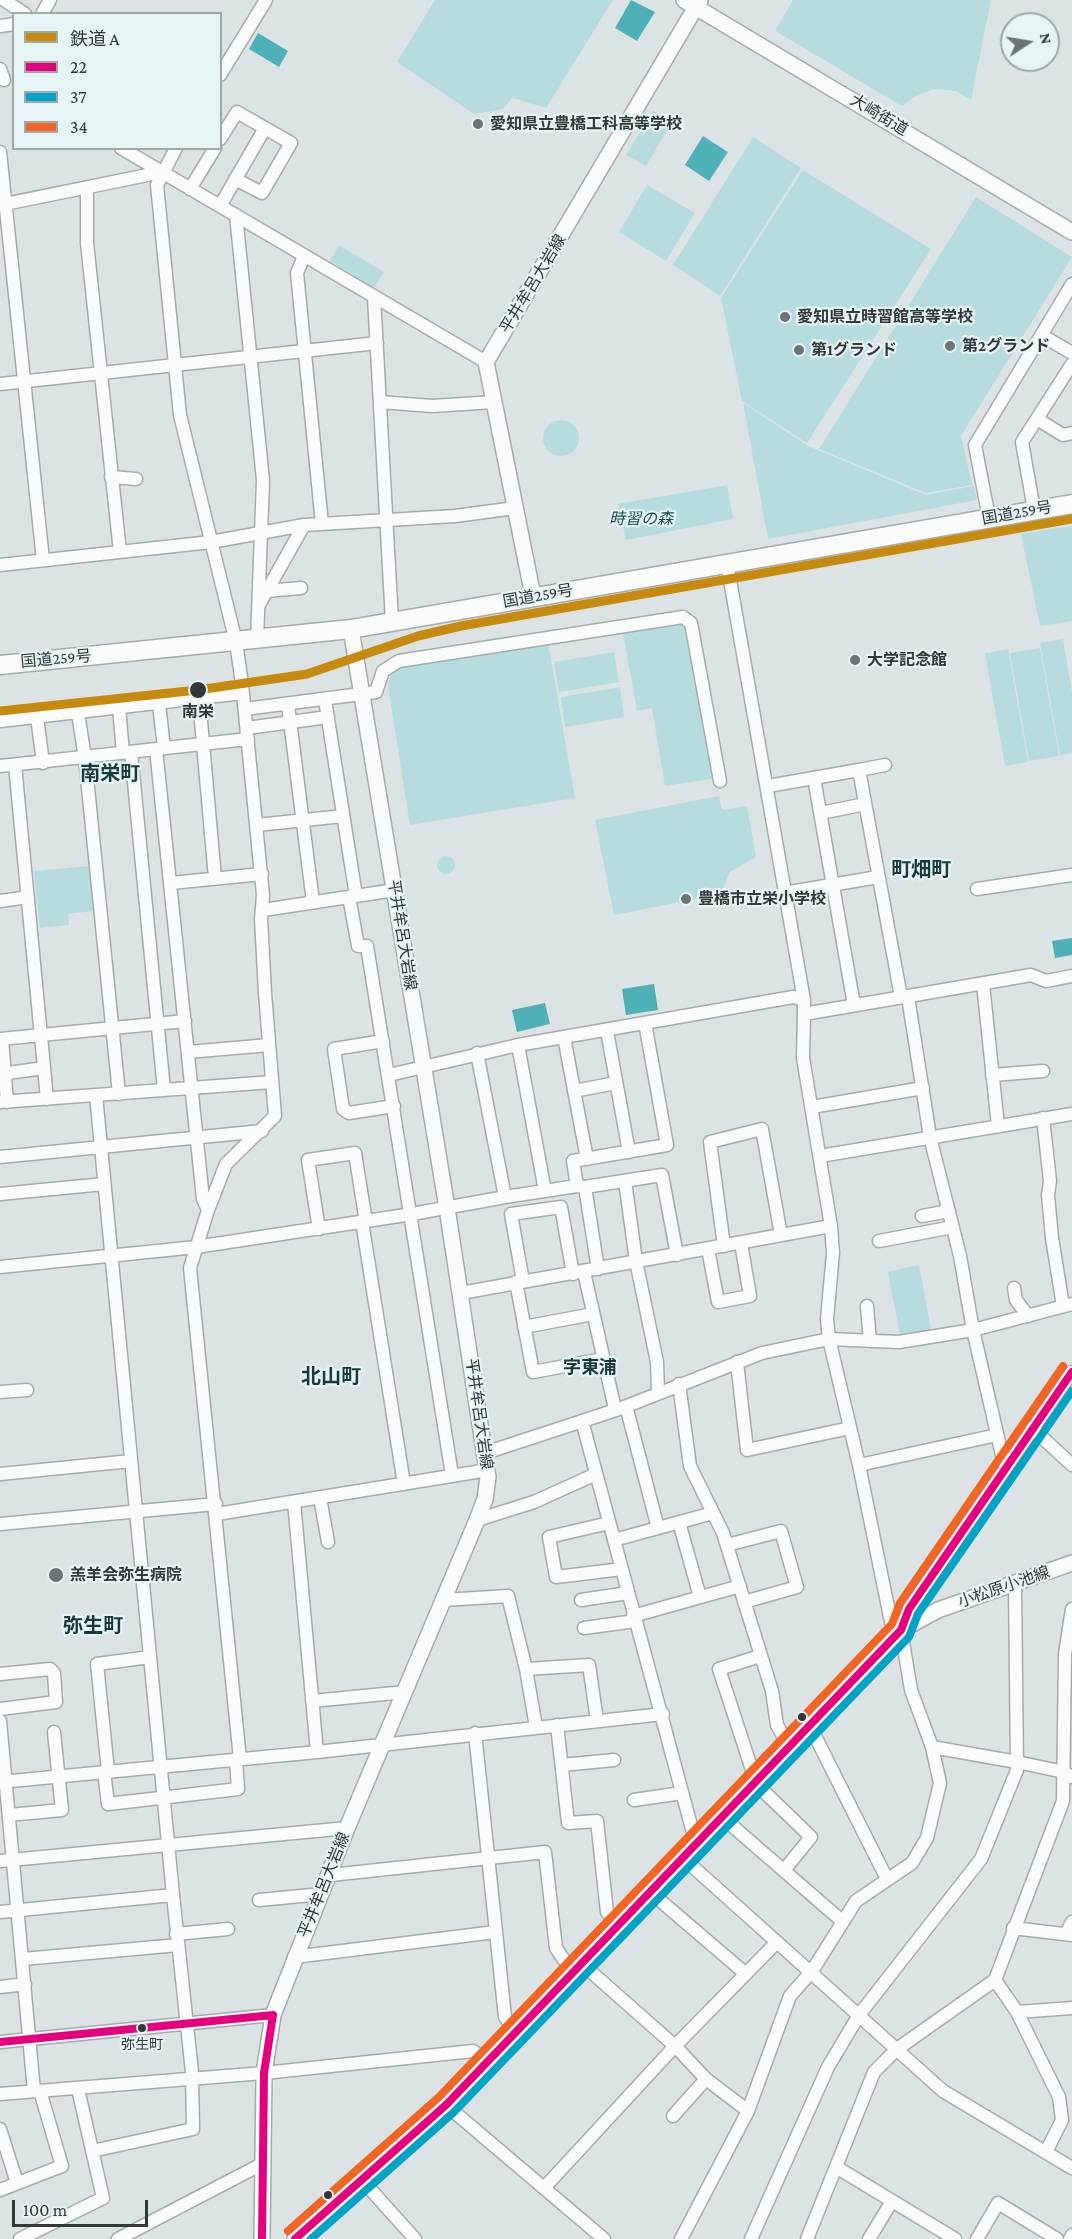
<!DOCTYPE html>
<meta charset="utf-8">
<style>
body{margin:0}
#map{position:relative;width:1072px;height:2239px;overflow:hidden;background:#dce3e4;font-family:"Crimson Pro","Noto Sans JP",serif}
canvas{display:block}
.legend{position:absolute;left:12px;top:12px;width:210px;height:138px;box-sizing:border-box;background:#e6f4f5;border:2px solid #9ea9aa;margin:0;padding:8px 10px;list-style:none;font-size:18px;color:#333839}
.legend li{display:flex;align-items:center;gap:12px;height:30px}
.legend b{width:30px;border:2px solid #9ea9aa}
.north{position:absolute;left:1000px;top:12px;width:60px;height:60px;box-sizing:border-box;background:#e6f4f5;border:2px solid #9ea9aa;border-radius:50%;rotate:78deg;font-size:16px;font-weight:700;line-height:24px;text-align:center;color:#333839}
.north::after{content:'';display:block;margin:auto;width:21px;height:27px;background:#6e7475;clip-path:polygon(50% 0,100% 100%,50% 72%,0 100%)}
.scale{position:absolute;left:12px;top:2200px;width:136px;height:27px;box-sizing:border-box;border:3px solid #333839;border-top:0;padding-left:8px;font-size:18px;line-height:21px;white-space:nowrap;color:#333839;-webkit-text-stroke:4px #e6f4f5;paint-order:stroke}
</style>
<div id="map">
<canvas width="1072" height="2239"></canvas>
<ul class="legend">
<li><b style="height:8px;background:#c68a0e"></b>鉄道 A</li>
<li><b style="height:8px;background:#e5007d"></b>22</li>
<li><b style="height:8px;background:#03a3c7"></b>37</li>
<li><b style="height:8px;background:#f26522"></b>34</li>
</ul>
<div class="north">N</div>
<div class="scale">100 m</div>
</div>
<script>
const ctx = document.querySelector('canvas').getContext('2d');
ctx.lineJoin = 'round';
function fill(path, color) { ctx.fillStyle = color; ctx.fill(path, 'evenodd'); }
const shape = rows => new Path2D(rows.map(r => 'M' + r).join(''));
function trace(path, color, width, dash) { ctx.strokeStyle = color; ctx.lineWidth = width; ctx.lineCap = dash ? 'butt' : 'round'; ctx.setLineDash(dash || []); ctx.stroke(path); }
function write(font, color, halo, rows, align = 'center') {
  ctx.font = font + ' "Crimson Pro","Noto Sans JP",serif'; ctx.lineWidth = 4.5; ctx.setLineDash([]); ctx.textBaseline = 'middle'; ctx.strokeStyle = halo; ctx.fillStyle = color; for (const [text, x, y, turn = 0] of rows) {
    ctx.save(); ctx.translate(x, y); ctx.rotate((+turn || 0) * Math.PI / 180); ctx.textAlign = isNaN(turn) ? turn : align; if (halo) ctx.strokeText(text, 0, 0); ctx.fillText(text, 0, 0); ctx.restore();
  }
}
fill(shape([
 [435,0,613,0,546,108,512,98,503,109,474,114,397,62],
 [793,0,991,0,971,100,956,91,933,89,914,97,902,106,775,31],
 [653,111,672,122,646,166,626,155],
 [753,137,801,168,720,296,673,265],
 [803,170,931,249,807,443,742,401,721,298],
 [647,185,695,213,666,261,619,232],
 [976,197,1072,257,961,436,972,485,926,493,819,449],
 [339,245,384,272,374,288,330,261],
 [743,403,808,446,926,495,974,486,977,500,768,539],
 '543 438a18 18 0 1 1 36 0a18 18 0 1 1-36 0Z',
 [727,485,733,519,626,540,618,504],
 [1072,526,1072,621,1040,626,1021,534],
 [689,621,716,778,665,786,652,708,637,711,623,633],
 [1063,639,1072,693,1072,753,1060,755,1040,643],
 [548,643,575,798,410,825,388,686,390,676,400,667],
 [1040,648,1059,756,1029,761,1010,653],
 [1008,649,1028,762,1005,766,985,653],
 [614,652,619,682,559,692,554,662],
 [620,687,624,717,565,727,561,697],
 [719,796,722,810,747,806,756,857,730,872,722,890,707,893,706,897,614,915,595,820],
 '437 865a9 9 0 1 1 18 0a9 9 0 1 1-18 0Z',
 [89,866,94,911,68,914,69,925,40,928,34,871],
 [919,1265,932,1334,901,1340,888,1272]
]), '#b6dce0');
fill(shape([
 [631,0,655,12,637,41,615,28],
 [258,33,288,51,279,67,249,49],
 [703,136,728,152,709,181,685,165],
 [1072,938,1072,955,1055,958,1052,941],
 [654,984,658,1010,626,1015,622,989],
 [545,1003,550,1024,517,1032,512,1010]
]), '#4fb1b8');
const minor = shape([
 [4,0,25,14],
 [42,14,50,0],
 [0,26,14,24],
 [0,69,4,80],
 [220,75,266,0],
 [220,139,237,112,291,143,262,193,235,179],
 [121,148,486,362],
 [176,148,157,185,180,415,236,642,242,684,263,895,261,919,265,993,275,1116,226,1164,208,1210,190,1268,240,1759],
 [0,152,43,560],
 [87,189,87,243,120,552],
 [190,189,215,148],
 [0,205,162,172],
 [220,206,265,128],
 [236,215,263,480,257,640],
 [304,256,297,273,322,524],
 [374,297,392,622],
 [1041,335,1072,353],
 [0,384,377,343],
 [380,402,432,406,494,402],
 [1037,419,1063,435,1072,433],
 [111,477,136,479],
 [1034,510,1022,442,1072,364],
 [989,518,975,445,1072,284],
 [727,563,804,1000],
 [0,565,211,542,304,525,455,516,515,508],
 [266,591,301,588],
 [260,603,304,525],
 [199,699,215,878],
 [325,700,356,896],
 [159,704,164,748],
 [288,705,313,902],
 [119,708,123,753],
 [245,709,376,692,383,671,399,661,683,617,691,623,720,781],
 [78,713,85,758,119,1094],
 [37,717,43,763],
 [0,721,243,693],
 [247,728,328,717],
 [156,749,203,1199,208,1210],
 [131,752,164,1090],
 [15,765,47,1099],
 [0,766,248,739],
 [859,770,885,765],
 [814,778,854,1005],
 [768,786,859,770,901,997],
 [821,813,865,804],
 [257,825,343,816],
 [171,883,262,874],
 [977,889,1072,875],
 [784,893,878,877],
 [349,897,358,946,367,946,452,1475],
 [0,901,28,897],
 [263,910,395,890],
 [983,984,998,1126],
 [908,997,930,1137,960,1256,973,1330,1005,1468],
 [804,1014,803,1058,831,1226,833,1253,827,1319,829,1339,859,1465,891,1622,901,1630],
 [607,1031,629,1152],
 [564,1037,587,1159],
 [0,1039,185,1021],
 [2,1039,7,1102],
 [383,1041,334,1049,343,1109,349,1113,394,1106],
 [518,1045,545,1191],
 [188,1052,269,1045],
 [477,1053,505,1197],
 [0,1074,44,1068],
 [389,1075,518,1045,793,997,804,1000,804,1014,1031,975,1046,981,1072,976],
 [992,1075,1043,1071],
 [574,1091,616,1083],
 [0,1102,272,1082],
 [812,1107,923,1088],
 [1043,1118,1050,1181,1048,1195,1052,1238,1063,1306],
 [820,1156,1072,1114],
 [0,1157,262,1131],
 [625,1181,636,1261,657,1362,658,1392],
 [577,1186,573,1161,667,1145,645,1023],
 [0,1194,104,1184],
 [922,1216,949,1211],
 [319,1229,308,1160,355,1153,365,1216,363,1228,404,1484],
 [879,1241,953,1227],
 [724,1246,710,1142,762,1129,781,1235],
 [708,1249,718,1302,750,1296,741,1243],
 [0,1267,196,1247,412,1214,505,1197,577,1186,585,1187],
 [598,1269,585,1187,662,1175,677,1255],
 [584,1272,615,1409],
 [523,1281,511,1214,561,1207,573,1274],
 [516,1282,533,1372,603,1359],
 [1014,1288,1016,1300,1028,1316],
 [461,1293,831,1226],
 [867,1306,870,1341],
 [524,1327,593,1314],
 [737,1362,747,1450,850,1428],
 [679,1384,690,1466,723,1533,772,1691,777,1725,788,1745],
 [0,1392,27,1390],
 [626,1406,658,1528],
 [582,1421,692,1829,700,1837],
 [1032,1428,1072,1465],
 [485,1453,619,1409,762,1353,829,1339,899,1342,973,1330,1072,1304],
 [859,1465,997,1435],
 [0,1474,131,1461],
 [320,1498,328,1542],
 [294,1502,317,1752],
 [217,1514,488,1470],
 [477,1520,534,1502,596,1474],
 [679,1522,700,1597],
 [609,1523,549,1537,556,1577,622,1569],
 [0,1524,216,1504],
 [614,1540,713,1513],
 [727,1545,781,1531,797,1587,744,1602],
 [444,1600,508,1596,526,1669,536,1727],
 [581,1600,628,1593],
 [633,1616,740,1586],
 [584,1628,635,1621],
 [526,1669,589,1665,597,1721],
 [0,1674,50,1669,54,1673,56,1702,0,1709],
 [312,1701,405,1692],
 [0,1721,34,2091],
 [557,1725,568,1823,597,1821,607,1912,617,1924],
 [810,1726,887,1879],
 [475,1733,505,2017,515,2031],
 [932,1747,1017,1762,1064,1772,1072,1777],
 [562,1765,614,1760],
 [108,1771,97,1664,150,1657],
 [104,1772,108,1804,238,1789,236,1759],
 [759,1777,752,1770,719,1669,760,1656],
 [0,1782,317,1752,663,1714],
 [754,1782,811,1837,785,1869],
 [634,1800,682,1793],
 [9,1815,62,1810,54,1732],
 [722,1817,842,1921],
 [682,1857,943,2091,1072,2168],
 [0,1861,347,1828],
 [331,1875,545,1852,556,1948,572,1972],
 [649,1891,746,1974],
 [259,1900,322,1894],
 [0,1912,173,1895],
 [1013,1928,1072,1935],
 [176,1934,228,1929],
 [1066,1934,1072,1922],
 [294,1957,495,1932],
 [23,1959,178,1945],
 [581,1963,675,2046,706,2079,748,2111],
 [995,1980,1017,2012,1059,2097,1062,2120,1046,2152],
 [0,1987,25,1984],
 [1017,2012,1072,2008],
 [0,2042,273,2015],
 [0,2094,264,2073,473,2051,487,2061],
 [446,2105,604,2239],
 [673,2116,706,2079],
 [0,2129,17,2183],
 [92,2151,193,2129,192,2072,173,1895,96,1095],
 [836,2167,955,2239],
 [363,2181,415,2239],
 [544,2188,675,2046,777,1942],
 [0,2190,62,2166,40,2091],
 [20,2239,103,2198,78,2089],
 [118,2239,262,2164],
 [681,2239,748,2111,790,1996,812,1971,856,1901,912,1863,927,1838,940,1783,932,1747,911,1690,901,1630,909,1609,1072,1372],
 [751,2239,828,2067,859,2015,981,1859,1017,1770,1015,1584],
 [807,2239,874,2072,897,2049,995,1980,1063,1801,1065,1654,1072,1609],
 [869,2239,892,2201],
 [977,2239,998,2203,1057,2239],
 [1070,2239,1072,2235]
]);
const major = shape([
 [684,0,1072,232],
 [533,596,486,362,700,0],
 [262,2239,264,2073,273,2015,347,1828,477,1520,485,1499,488,1477,447,1208,351,629],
 [295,2239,446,2105,901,1630,938,1610,1072,1563]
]);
const highway = shape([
 [0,665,351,629,1072,504]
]);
trace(minor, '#a6abab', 15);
trace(major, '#a6abab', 18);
trace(highway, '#a6abab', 21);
trace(minor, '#fafbfb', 12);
trace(major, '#fafbfb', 15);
trace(highway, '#fafbfb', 18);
trace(shape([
 [0,2042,273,2015],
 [262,2239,264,2073,273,2015],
 [295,2239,446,2105,901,1630,909,1609,1072,1372]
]), '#e5007d', 8);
trace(shape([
 [311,2239,454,2112,909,1637,918,1614,1072,1391]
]), '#03a3c7', 8);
trace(shape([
 [288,2231,439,2097,892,1624,900,1603,1063,1366]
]), '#f26522', 8);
trace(shape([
 [0,711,198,690,307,674,418,636,461,626,1072,519]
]), '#c68a0e', 9);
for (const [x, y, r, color] of [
 [478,124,6,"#6e7475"],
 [785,317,6,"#6e7475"],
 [950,346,6,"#6e7475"],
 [799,350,6,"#6e7475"],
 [855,660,6,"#6e7475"],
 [198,690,9,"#333839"],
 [686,899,6,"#6e7475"],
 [56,1575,8,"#6e7475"],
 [802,1717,5,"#333839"],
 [142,2028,5,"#333839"],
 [328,2195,5,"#333839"]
]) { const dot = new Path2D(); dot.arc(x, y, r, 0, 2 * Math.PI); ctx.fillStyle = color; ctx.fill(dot); trace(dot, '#e6f4f5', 2); }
write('14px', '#333839', '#e6f4f5', [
 ["弥生町",142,2045]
]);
write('16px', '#333839', '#e6f4f5', [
 ["大崎街道",879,115,31],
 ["平井牟呂大岩線",533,284,-59],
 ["国道259号",1017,513,-10],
 ["国道259号",538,596,-10],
 ["国道259号",56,659,-5],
 ["平井牟呂大岩線",402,935,81],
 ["平井牟呂大岩線",479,1414,82],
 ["小松原小池線",1004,1587,-19],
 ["平井牟呂大岩線",324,1885,-68]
]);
write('bold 16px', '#333839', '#e6f4f5', [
 ["愛知県立豊橋工科高等学校",490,124],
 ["愛知県立時習館高等学校",797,317],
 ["第2グランド",962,346],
 ["第1グランド",811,350],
 ["大学記念館",867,660],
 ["豊橋市立栄小学校",698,899],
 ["羔羊会弥生病院",70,1575]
], 'left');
write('italic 16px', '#194c51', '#e6f4f5', [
 ["時習の森",641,519]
]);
write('bold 16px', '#333839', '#e6f4f5', [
 ["南栄",198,712]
]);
write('bold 18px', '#183a3d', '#e6f4f5', [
 ["字東浦",590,1367]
]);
write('bold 20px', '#183a3d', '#e6f4f5', [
 ["南栄町",110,774],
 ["町畑町",921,870],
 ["北山町",331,1377],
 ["弥生町",93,1626]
]);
</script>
